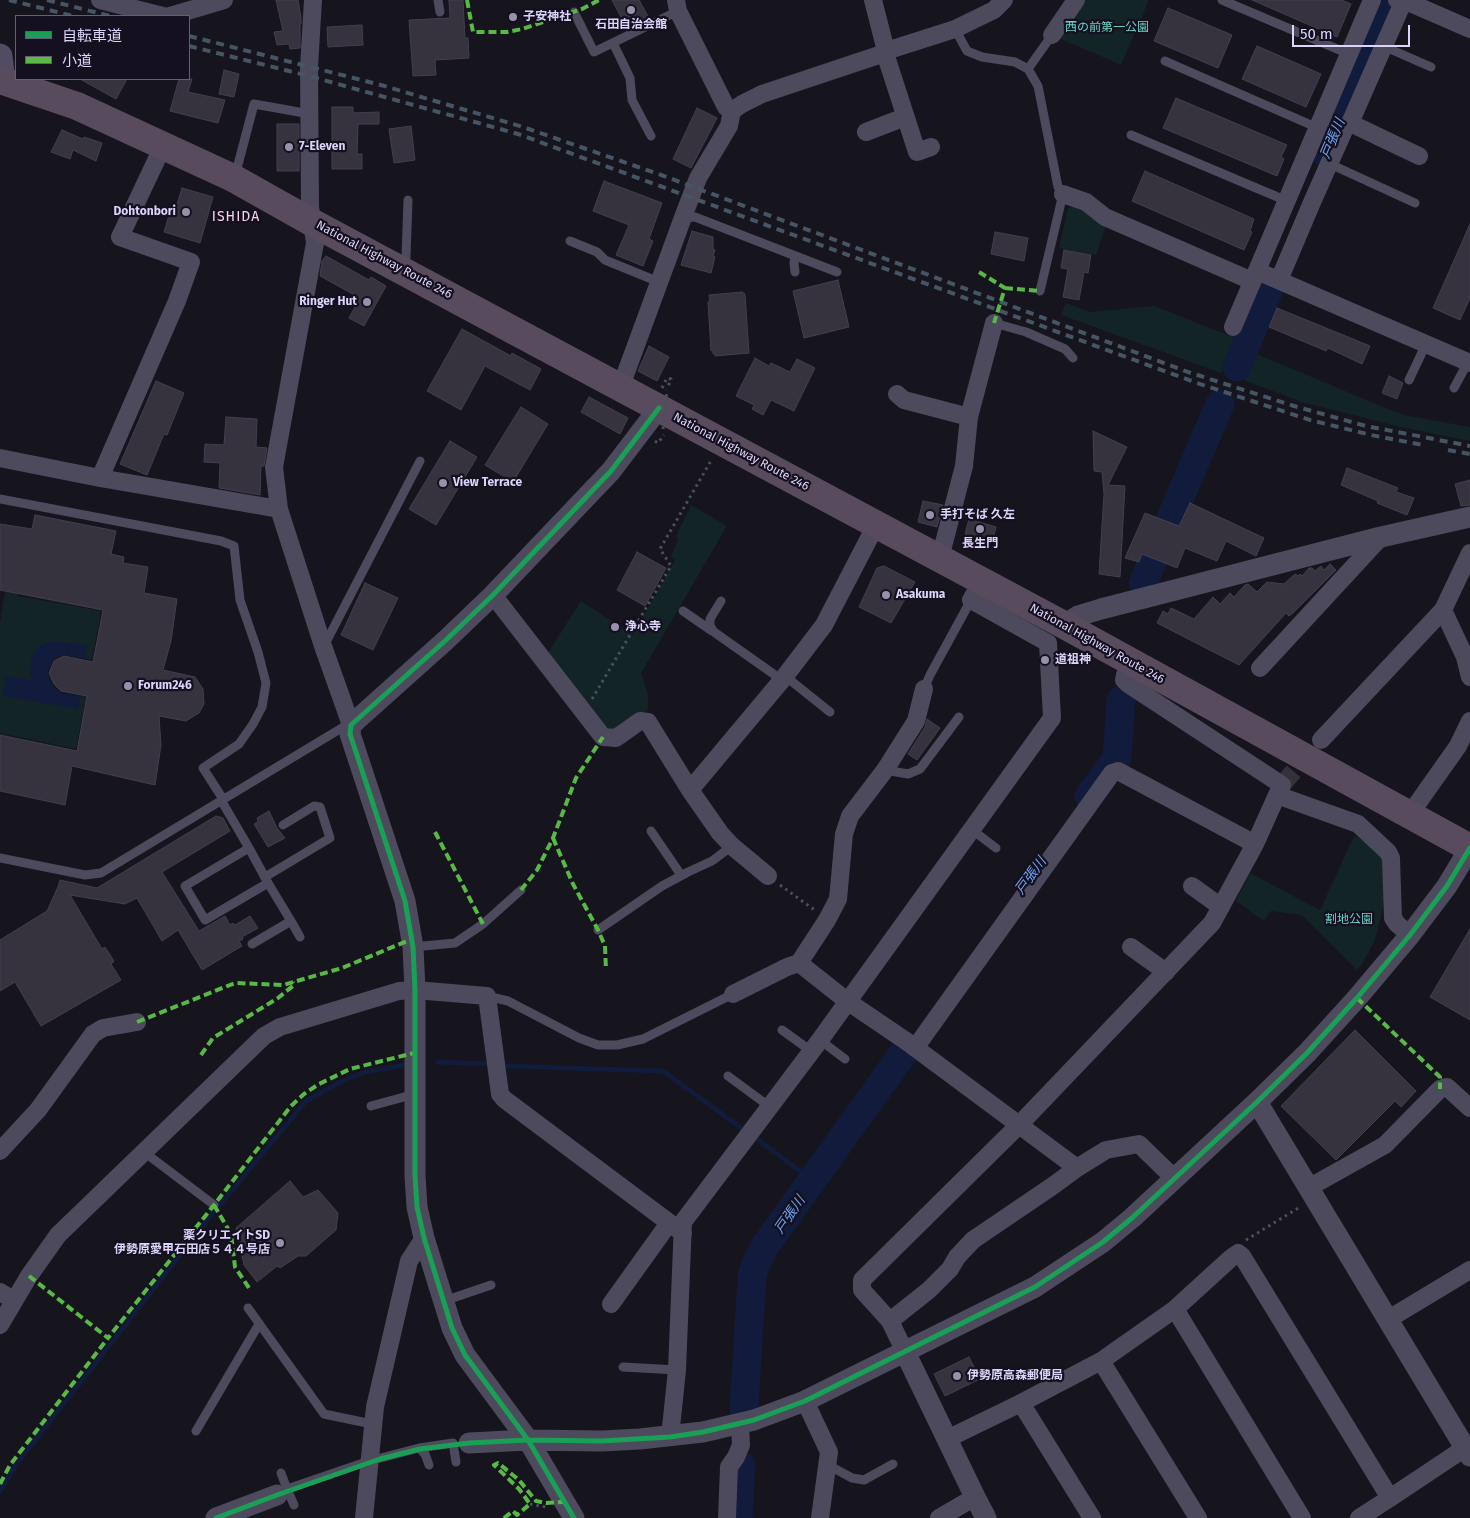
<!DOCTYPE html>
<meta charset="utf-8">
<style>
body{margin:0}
#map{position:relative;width:1470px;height:1518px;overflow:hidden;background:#16141c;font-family:"Fira Sans","Noto Sans JP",sans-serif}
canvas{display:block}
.legend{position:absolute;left:15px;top:15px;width:175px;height:65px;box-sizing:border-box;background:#141020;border:1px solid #645e77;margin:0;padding:6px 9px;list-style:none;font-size:15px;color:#ddd4fa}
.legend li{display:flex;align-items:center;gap:10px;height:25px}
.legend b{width:25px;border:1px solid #645e77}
.scale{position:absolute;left:1292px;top:25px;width:118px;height:22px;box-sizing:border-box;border:2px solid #ddd4fa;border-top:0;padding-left:6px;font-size:15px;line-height:18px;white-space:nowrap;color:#ddd4fa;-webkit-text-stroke:4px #141020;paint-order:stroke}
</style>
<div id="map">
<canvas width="1470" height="1518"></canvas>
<ul class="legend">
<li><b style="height:6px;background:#1a9f57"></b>自転車道</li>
<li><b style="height:6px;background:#58b947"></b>小道</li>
</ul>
<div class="scale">50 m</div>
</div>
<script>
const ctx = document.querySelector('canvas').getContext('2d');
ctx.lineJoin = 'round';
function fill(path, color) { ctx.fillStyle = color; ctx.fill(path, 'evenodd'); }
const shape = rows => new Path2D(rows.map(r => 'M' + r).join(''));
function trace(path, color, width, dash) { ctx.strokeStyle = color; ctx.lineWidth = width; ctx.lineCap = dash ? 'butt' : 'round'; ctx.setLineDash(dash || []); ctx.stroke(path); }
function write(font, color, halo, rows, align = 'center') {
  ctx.font = font + ' "Fira Sans","Noto Sans JP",sans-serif'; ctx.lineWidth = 4.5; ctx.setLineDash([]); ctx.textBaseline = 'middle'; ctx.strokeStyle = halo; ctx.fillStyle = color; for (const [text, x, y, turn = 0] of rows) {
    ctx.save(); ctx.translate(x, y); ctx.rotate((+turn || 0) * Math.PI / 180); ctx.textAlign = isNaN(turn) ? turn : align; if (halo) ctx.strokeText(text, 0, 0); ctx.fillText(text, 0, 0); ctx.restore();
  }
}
fill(shape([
 [1082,0,1149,0,1121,65,1056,37],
 [1077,205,1106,225,1096,255,1059,248,1068,208],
 [1066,303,1090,312,1154,306,1238,339,1221,373,1061,315],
 [1254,353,1403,415,1470,427,1470,441,1396,426,1302,402,1243,380],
 [691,505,727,526,641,673,648,694,648,710,623,733,612,733,547,654,581,601,628,632,635,632,675,560,671,556,678,540,676,536],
 [11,555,24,556,18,596,101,611,92,660,64,655,59,656,53,660,47,672,52,685,61,693,86,697,76,749,0,733,0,622],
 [1354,836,1366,841,1385,858,1384,903,1375,940,1362,964,1357,970,1302,915,1271,911,1264,921,1236,901,1250,873,1320,910]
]), '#132427');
fill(shape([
 [51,641,87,645,85,658,64,655,59,656,53,660,47,672,52,685,61,693,81,696,78,709,3,696,6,676,32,680,30,669,32,657,38,647]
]), '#111b3b');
trace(shape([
 [438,1062,491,1064],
 [503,1066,663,1071,744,1130],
 [753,1136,812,1180],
 [220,1205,306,1101,342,1081,365,1072,404,1065],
 [0,1492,15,1466,213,1213]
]), '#111b3b', 5);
trace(shape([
 [1327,154,1390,6],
 [1237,367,1272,282],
 [1143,583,1220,404],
 [1089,796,1117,758,1121,700],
 [744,1408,752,1277,755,1266,765,1246,907,1048],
 [738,1518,741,1466]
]), '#111b3b', 29);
const building = shape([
 [276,0,298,0,301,17,301,24,300,24,300,48,290,49,289,44,277,45,274,32,283,31,276,0],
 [449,0,463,0,465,38,468,38,469,58,435,60,436,75,413,76,409,20,450,18,449,0],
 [612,0,639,0,649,18,627,29,612,0],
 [1252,0,1342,0,1351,4,1337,37,1252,0],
 [1168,8,1232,35,1218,68,1154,41,1168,8],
 [362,25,363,45,328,47,327,27,362,25],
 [1257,46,1321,74,1306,107,1242,79,1257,46],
 [224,70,239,74,234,97,219,94,224,70],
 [80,79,127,79,116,99,80,79],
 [179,79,192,79,188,92,225,100,218,123,170,111,179,79],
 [1176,98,1287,145,1281,157,1284,159,1277,176,1163,128,1176,98],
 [332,107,353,107,353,113,379,112,379,124,358,124,357,154,362,154,362,169,332,169,332,107],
 [697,108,717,118,691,168,673,159,697,108],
 [277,124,299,124,299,171,277,171,277,124],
 [411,126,415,160,394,163,389,129,411,126],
 [62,130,83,139,84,137,102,143,96,161,73,150,70,159,51,152,62,130],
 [1145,171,1254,219,1250,231,1252,232,1244,250,1132,201,1145,171],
 [604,181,662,203,649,239,653,241,643,266,616,255,629,225,593,211,604,181],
 [182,188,213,197,200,243,164,232,171,209,175,211,182,188],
 [1470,224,1470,298,1460,320,1433,308,1470,224],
 [692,231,713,237,713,249,715,250,713,256,715,257,711,273,681,265,692,231],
 [995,232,1028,238,1024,261,991,254,995,232],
 [1064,250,1091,255,1088,273,1084,272,1079,300,1063,297,1068,269,1061,268,1064,250],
 [326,256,369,280,371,277,386,286,364,326,349,318,360,298,320,276,322,261,326,256],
 [838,280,849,327,804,338,793,291,838,280],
 [742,292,745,294,749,353,715,356,715,353,713,354,713,350,711,351,708,302,710,302,709,295,742,292],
 [1277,308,1370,346,1362,364,1328,348,1326,351,1269,327,1277,308],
 [462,329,511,356,512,353,541,369,530,390,485,366,461,410,427,391,462,329],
 [649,346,669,357,657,381,638,371,649,346],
 [755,358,769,366,771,363,790,372,797,359,815,368,794,411,771,400,763,415,752,409,754,405,736,396,755,358],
 [1389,376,1403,383,1397,399,1382,393,1389,376],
 [156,381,184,393,167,435,164,434,147,475,120,464,156,381],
 [589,397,628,418,620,434,581,412,589,397],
 [521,407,548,424,513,482,485,465,521,407],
 [226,417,257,419,256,447,267,448,264,466,261,466,260,495,219,488,220,463,204,462,205,444,224,445,226,417],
 [1093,431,1127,447,1108,485,1125,486,1120,577,1099,574,1104,494,1102,472,1094,471,1093,431],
 [450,441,477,457,436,525,409,509,450,441],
 [1347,468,1398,488,1396,492,1414,498,1407,515,1377,503,1378,501,1341,485,1347,468],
 [1470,480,1470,505,1461,506,1455,484,1470,480],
 [923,501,943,505,937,527,918,522,923,501],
 [1190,503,1264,538,1256,556,1226,541,1217,561,1185,548,1177,568,1142,554,1139,562,1125,558,1145,513,1179,526,1190,503],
 [35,515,116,531,111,554,124,557,123,563,148,567,144,593,177,599,171,641,163,670,195,677,203,689,204,704,199,713,186,721,159,716,161,745,155,785,72,766,65,805,0,791,0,735,77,751,87,696,61,691,54,684,49,673,54,661,64,656,93,662,103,610,0,590,0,524,32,529,35,515],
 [969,519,996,527,992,543,965,534,969,519],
 [637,552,666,568,645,606,617,590,637,552],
 [1330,564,1336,570,1293,613,1289,616,1286,613,1239,665,1157,623,1163,611,1168,614,1171,608,1194,619,1213,597,1220,604,1230,593,1234,597,1245,585,1248,584,1257,592,1267,582,1284,584,1295,574,1298,576,1300,574,1302,576,1309,568,1312,568,1315,571,1321,566,1324,570,1330,564],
 [884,566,915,582,891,623,859,607,877,568,884,566],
 [365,583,398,598,373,650,341,635,365,583],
 [927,719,940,728,917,760,908,754,925,727,927,719],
 [269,811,277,828,285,838,268,847,254,824,258,822,257,818,269,811],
 [216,816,223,818,230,831,162,872,199,931,225,916,230,925,233,923,235,925,250,916,258,928,242,937,243,939,239,941,242,946,202,970,178,930,162,941,137,898,125,904,70,895,102,949,105,947,114,961,111,964,121,980,41,1026,15,982,0,991,0,940,47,911,58,887,60,880,97,888,216,816],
 [1470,929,1470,1020,1430,997,1470,929],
 [1355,1030,1416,1091,1401,1107,1395,1101,1336,1160,1281,1106,1355,1030],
 [290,1181,303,1197,318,1190,338,1213,336,1230,306,1256,298,1256,280,1268,277,1266,257,1282,244,1265,236,1228,290,1181],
 [969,1357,980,1379,945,1396,934,1374,969,1357]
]);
fill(building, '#36323e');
trace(building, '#443f4f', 1);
trace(shape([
 [1282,785,1311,751]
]), '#34313d', 18, [18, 9]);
trace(shape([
 [662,388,667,378,671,379,667,389],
 [655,441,658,443,664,435],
 [592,699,671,566,660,549,712,459],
 [780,885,816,911],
 [1246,1240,1300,1207],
 [530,1504,546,1507]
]), '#48505c', 3, [2.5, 4]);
trace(shape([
 [438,0,440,12],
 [1222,0,1349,54],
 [574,12,594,52,678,11],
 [955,29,967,51,982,57,1015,62,1028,69,1038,86,1058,187,1063,194,1040,291],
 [613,43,630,78,632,100,651,136],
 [1383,46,1431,67],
 [1165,61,1318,128],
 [1028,69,1052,35],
 [1131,135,1287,201],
 [1330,164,1415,203],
 [235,176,254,104,310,114],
 [683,218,695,217,837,272],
 [570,241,597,252,605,260,659,282],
 [401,266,406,257,408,200],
 [795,272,794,263,795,256],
 [994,323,1026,332,1065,349,1073,358],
 [1409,380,1426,344],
 [1454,388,1468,362],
 [0,499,221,541,234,546,240,600,258,652,266,683,262,707,253,724,239,744,203,768,223,799],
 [721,601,710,619,710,626,714,632,782,680],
 [683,611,712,631],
 [324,646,420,461],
 [785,676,830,712],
 [924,689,930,675,971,600],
 [885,770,908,774,920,769,959,717],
 [221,800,249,848,268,883,205,920,185,886,249,848],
 [971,829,996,848],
 [651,831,681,875],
 [0,858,85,875,101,873,350,723],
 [265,877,330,838,320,807,314,806,283,825],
 [291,921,300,937],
 [598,930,662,886,688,872,712,861,732,846],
 [252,944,291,921,268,883],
 [413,947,455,943,483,924,521,890],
 [487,996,508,1001,579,1038,598,1045,617,1045,643,1039,733,994],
 [782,1030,811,1051],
 [820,1040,845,1059],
 [728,1076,770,1107],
 [371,1106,415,1094],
 [144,1152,214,1205],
 [444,1301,491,1285],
 [248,1308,324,1414,372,1424],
 [623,1367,677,1370],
 [196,1431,259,1324],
 [419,1448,425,1454,429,1465],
 [828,1465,852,1478,864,1480,893,1464],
 [281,1473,287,1489],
 [294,1505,287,1489,369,1461,419,1448,453,1443,456,1462]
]), '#4c4a5c', 9);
trace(shape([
 [100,0,163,16],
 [313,0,309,67,310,207,315,243,274,467,279,509,323,646,351,725],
 [676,0,678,11,726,107,732,111],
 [873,0,886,51],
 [1397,0,1408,2,1470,29],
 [1404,0,1350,123,1419,156],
 [170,16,224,0],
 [1052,35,1076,0],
 [885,53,917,152,931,147],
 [866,132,905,117],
 [1063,194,1086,202,1105,217,1252,281],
 [1257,271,1470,363],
 [1279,280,1313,200,1345,128,1350,123],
 [1233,327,1372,0],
 [621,386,685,212,698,178,729,126,732,111,742,104,762,94,885,53,886,51,955,29,994,10,1004,0],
 [897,394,904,400,969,417],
 [0,458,100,478,279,509],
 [100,478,177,301,191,262,120,237,163,146],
 [940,558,964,466,969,417,994,323],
 [493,595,603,737,616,738,640,721,648,722,690,790],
 [1443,610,1465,657,1470,677],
 [1132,663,1125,675,1124,680,1128,684,1282,785,1277,795],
 [1260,668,1381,537],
 [924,689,916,721,885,770,850,816,844,834,838,899,827,920,799,963,847,1001,906,1041,1077,1168],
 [1321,740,1443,610,1470,553],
 [1410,814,1458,746,1470,721],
 [768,876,732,846,720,833,690,790,782,680,824,625,876,525],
 [1192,886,1221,907],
 [1131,947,1166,972],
 [733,994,787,967,799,963],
 [915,1048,1112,773,1118,771,1255,844],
 [0,1151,38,1110,93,1034,103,1028,137,1022],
 [1308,1188,1385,1145,1440,1089,1447,1087,1470,1108],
 [0,1292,13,1300],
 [611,1304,669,1223],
 [1175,1309,1302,1518],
 [1387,1320,1470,1270],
 [890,1321,929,1290,950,1269,957,1257,973,1240,1054,1185,1077,1168,1106,1150,1139,1144,1175,1179],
 [0,1325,29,1276,58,1235,264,1036,280,1027,399,991,415,990,487,996,500,1094,504,1099,683,1233],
 [905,1352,890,1321,862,1290,862,1280,1019,1125,1212,923,1255,844,1277,795,1358,824,1388,852,1391,858,1393,918,1397,924,1410,935],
 [1101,1361,1198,1518],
 [805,1401,829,1452,820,1518],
 [1021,1403,1092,1518],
 [670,1437,677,1370,683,1222,820,1040,1052,718,1048,643,971,600,982,581],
 [947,1439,1021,1403,1101,1361,1175,1309,1231,1258,1238,1253,1242,1256,1390,1498,1465,1448],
 [364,1518,375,1407,409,1261,424,1238],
 [727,1518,729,1467,736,1457,741,1445,740,1424],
 [939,1518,975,1497],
 [1359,1518,1390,1498]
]), '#4c4a5c', 18);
trace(shape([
 [1064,625,1078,616,1101,609,1381,537,1470,517],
 [1257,1102,1470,1456],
 [905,1352,975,1497,986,1518],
 [469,1443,528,1440,602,1441,640,1439,703,1432,754,1420,805,1401,1035,1287,1103,1242,1132,1218,1257,1102,1307,1053,1357,998,1410,935,1447,886,1470,848],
 [216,1518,277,1495],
 [574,1518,528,1440,465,1355,452,1328,424,1238,417,1207,415,1176,415,990,413,947,405,901,350,734,351,725,446,640,493,595,611,471,659,408]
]), '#4c4a5c', 21);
trace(shape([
 [0,56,3,81]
]), '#514c62', 25);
trace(shape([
 [0,80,77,106,233,178,313,223,1064,625,1470,848]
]), '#584b5e', 28);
trace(shape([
 [9,0,73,16],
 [47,0,110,16],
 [189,36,381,85,523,127,664,176,1188,372,1294,406,1366,426,1470,446],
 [189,46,309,76,518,134,1197,383,1310,420,1371,435,1423,445],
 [1448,450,1470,454]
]), '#465564', 4, [8, 6]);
trace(shape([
 [663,429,667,390]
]), '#48505c', 3, [2.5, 4]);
trace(shape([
 [467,0,473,32,507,32,522,29,582,9,599,0],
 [979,272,1005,288,994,323],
 [1005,288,1040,291],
 [435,832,483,924],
 [553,838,573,884,598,930,605,946,606,970],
 [521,890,537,870,553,838,576,778,603,737],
 [1357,998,1440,1077,1440,1089],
 [137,1022,235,983,283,985,342,968,412,939],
 [201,1055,213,1038,278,998,294,985,293,982],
 [214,1205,231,1234,235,1267,251,1291],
 [29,1276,108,1338,214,1205,291,1106,304,1094,319,1084,350,1069,414,1053],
 [0,1484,10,1465,108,1338],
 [504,1518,513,1511,517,1515,530,1504,519,1489,494,1465,498,1463,519,1480,536,1501,546,1503,565,1502]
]), '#58b947', 4, [8, 4]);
trace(shape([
 [216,1518,277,1495,380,1459,420,1449,469,1443,528,1440,602,1441,670,1437,703,1432,754,1420,805,1401,1035,1287,1103,1242,1132,1218,1257,1102,1307,1053,1357,998,1410,935,1447,886,1470,848],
 [574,1518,528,1440,465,1355,452,1328,424,1238,417,1207,415,1176,415,990,413,947,405,901,350,734,351,725,446,640,493,595,611,471,659,408]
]), '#1a9f57', 5);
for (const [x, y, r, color] of [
 [631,10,5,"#9791ac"],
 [513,17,5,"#9791ac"],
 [289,147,5,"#9791ac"],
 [186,212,5,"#9791ac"],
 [367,302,5,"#9791ac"],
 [443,483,5,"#9791ac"],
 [930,515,5,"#9791ac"],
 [980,529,5,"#9791ac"],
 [886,595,5,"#9791ac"],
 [615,627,5,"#9791ac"],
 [1045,660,5,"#9791ac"],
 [128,686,5,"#9791ac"],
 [280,1243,5,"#9791ac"],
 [957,1376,5,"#9791ac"]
]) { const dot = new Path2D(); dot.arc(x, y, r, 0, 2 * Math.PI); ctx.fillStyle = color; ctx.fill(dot); trace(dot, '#141020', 2); }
write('bold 12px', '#ddd4fa', '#141020', [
 ["子安神社",523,17],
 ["石田自治会館",631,25,"center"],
 ["7-Eleven",299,147],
 ["Dohtonbori",176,212,"right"],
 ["Ringer Hut",357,302,"right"],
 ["View Terrace",453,483],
 ["手打そば 久左",940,515],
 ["長生門",980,544,"center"],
 ["Asakuma",896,595],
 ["浄心寺",625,627],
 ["道祖神",1055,660],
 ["Forum246",138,686],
 ["薬クリエイトSD",270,1236,"right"],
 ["伊勢原愛甲石田店５４４号店",270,1250,"right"],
 ["伊勢原高森郵便局",967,1376]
], 'left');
write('12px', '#68d2c4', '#141020', [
 ["西の前第一公園",1107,28],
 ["割地公園",1349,920]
]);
write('12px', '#ddd4fa', '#141020', [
 ["National Highway Route 246",384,260,28],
 ["National Highway Route 246",741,452,28],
 ["National Highway Route 246",1097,644,29]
]);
write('italic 14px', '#6da3ef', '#141020', [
 ["戸張川",1333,139,-67],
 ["戸張川",1031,876,-54],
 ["戸張川",790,1215,-55]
]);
ctx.letterSpacing = '1px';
write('14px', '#fad5e8', '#141020', [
 ["ISHIDA",236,217]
]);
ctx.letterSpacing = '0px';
</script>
